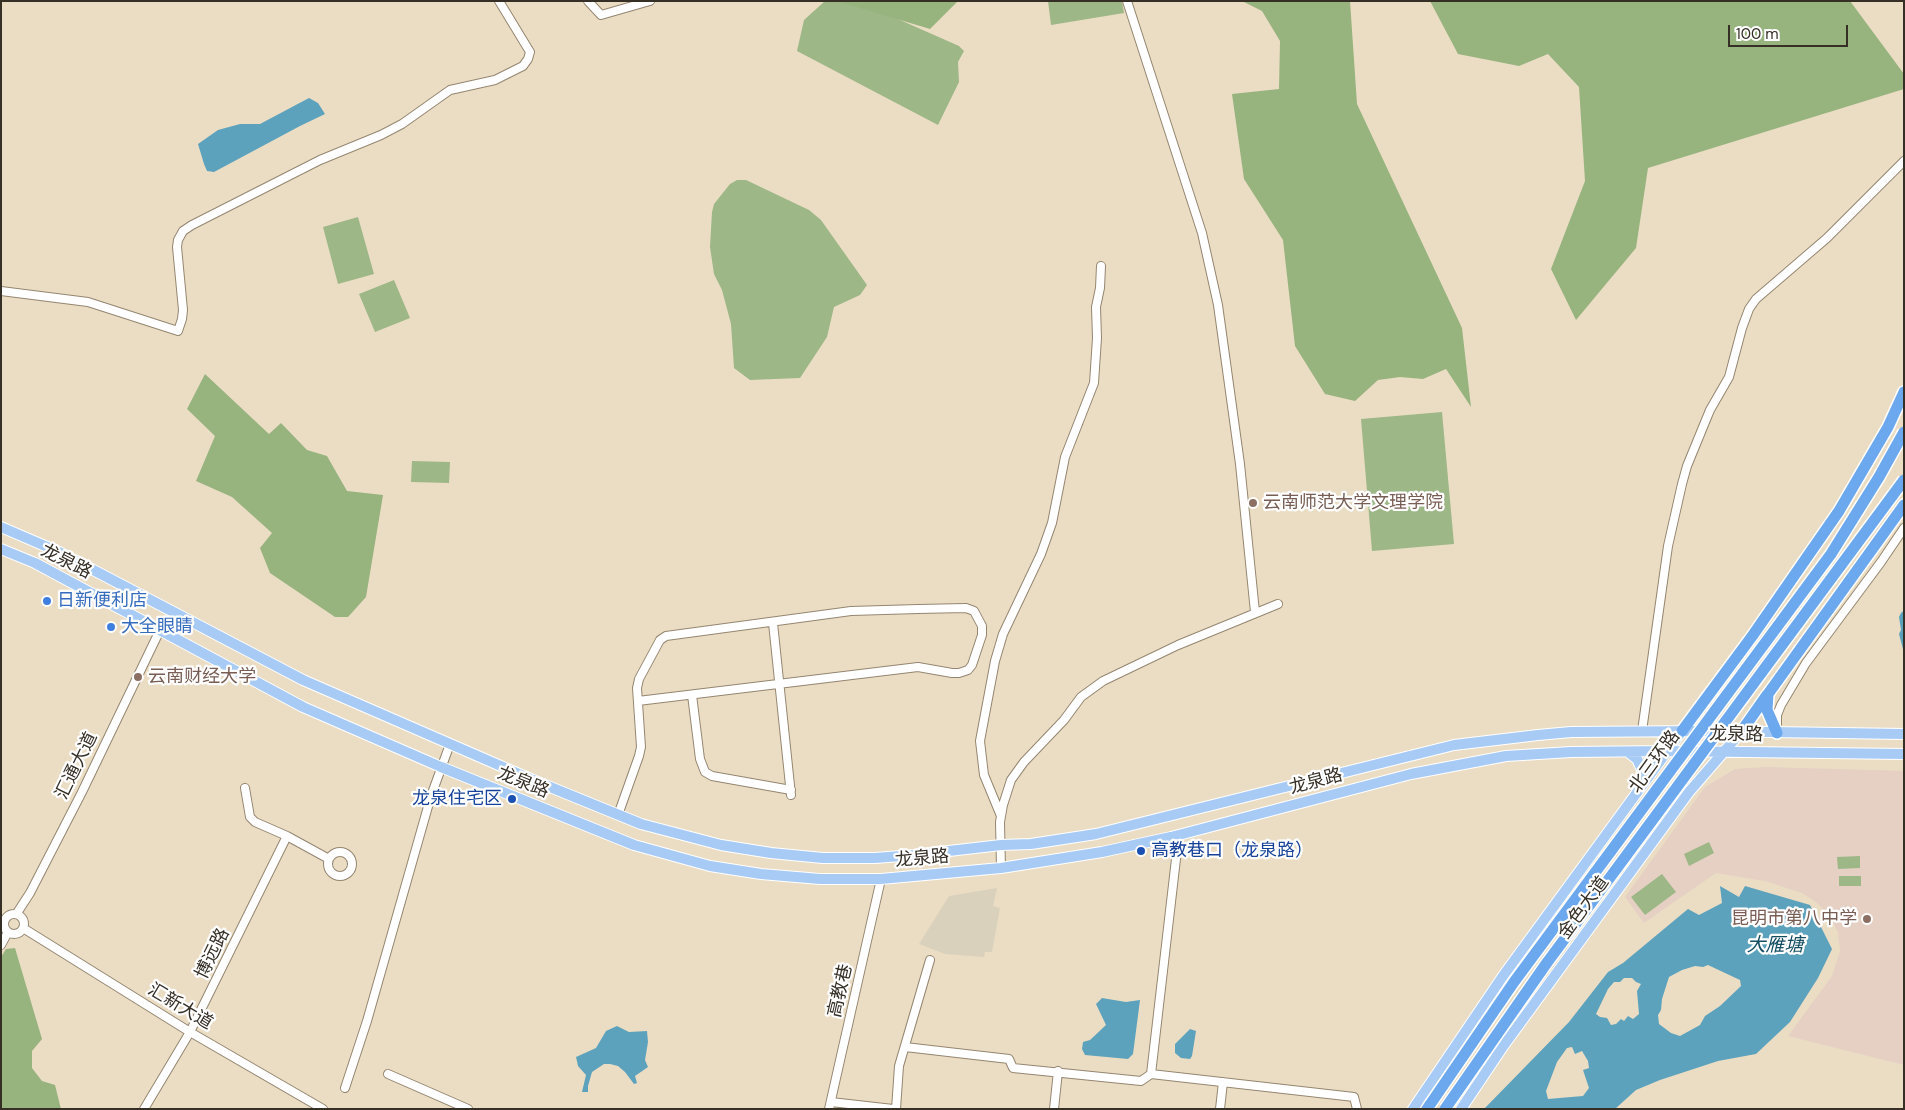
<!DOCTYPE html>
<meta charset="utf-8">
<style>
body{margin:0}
#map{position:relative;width:1905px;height:1110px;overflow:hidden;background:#ebddc4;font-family:"DM Sans",sans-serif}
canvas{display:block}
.frame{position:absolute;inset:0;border:2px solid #352f26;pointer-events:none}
.scale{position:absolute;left:1728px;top:25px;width:120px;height:22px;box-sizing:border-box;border:2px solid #352f26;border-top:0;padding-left:6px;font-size:15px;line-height:18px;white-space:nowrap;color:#352f26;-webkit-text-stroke:4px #fff;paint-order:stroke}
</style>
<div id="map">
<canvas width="1905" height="1110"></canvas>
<div class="frame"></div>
<div class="scale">100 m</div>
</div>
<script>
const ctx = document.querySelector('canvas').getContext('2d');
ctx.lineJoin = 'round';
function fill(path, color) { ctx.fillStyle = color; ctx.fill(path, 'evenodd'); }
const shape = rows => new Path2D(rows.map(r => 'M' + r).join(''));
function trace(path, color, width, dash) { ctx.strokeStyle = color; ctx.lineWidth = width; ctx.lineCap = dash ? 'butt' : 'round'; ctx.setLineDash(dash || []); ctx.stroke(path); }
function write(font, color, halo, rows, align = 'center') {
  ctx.font = font + ' "DM Sans","Noto Sans SC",sans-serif'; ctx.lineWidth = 4.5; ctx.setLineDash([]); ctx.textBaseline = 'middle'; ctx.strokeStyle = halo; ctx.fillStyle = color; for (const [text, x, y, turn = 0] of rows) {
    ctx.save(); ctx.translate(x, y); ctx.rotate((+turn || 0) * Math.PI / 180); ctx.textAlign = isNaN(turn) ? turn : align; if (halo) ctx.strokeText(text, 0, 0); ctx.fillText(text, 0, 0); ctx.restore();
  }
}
fill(shape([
 [997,888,993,906,1000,908,992,952,985,952,984,957,945,954,919,944,949,896]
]), '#dad1bc');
fill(shape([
 [1766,767,1904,771,1904,1065,1788,1036,1832,976,1840,951,1838,932,1829,915,1816,902,1802,893,1765,881,1716,873,1644,923,1625,897,1705,787,1735,769]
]), '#e5d0c3');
fill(shape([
 [825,1,857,1,959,46,964,51,958,62,959,82,938,125,797,51,804,20],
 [1048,1,1122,1,1124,13,1051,25],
 [737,180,746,180,809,210,821,220,867,285,860,295,834,307,827,337,800,378,750,380,734,368,731,324,722,290,714,274,710,247,712,212,714,204,730,184],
 [358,217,374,274,338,284,323,227],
 [394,280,410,318,375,332,359,294],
 [1442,412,1454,544,1372,551,1361,419],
 [412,461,450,462,449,483,411,482],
 [1709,842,1714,853,1689,866,1684,854],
 [1860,856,1860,868,1838,869,1837,857],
 [1662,874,1676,892,1645,915,1631,897],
 [1839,876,1861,876,1861,886,1839,886]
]), '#9db787');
fill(shape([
 [837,1,958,1,930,29],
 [1242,1,1350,1,1357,104,1462,328,1471,407,1446,369,1423,379,1400,377,1378,380,1355,401,1325,394,1295,346,1283,240,1244,179,1232,94,1279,89,1280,41,1262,11],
 [1430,1,1850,1,1904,74,1904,89,1648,168,1636,248,1576,320,1551,269,1585,181,1579,87,1548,54,1519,66,1458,54],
 [205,374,269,434,281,423,307,450,327,456,347,491,383,495,366,597,348,617,335,617,270,573,260,548,272,533,232,497,196,481,215,436,187,409],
 [15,948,42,1039,32,1051,32,1068,42,1081,55,1085,61,1109,1,1109,1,957,6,949]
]), '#97b37e');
fill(shape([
 [309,98,318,103,325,114,300,126,214,172,207,171,204,164,198,144,218,130,240,124,260,124],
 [1904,610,1904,653,1899,634,1901,630,1899,617,1901,613],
 [1720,886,1739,897,1745,886,1810,905,1832,949,1818,978,1790,1022,1756,1054,1718,1061,1660,1080,1636,1090,1615,1109,1484,1109,1569,1022,1608,972,1623,963,1688,909,1699,915,1722,903],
 [1708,965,1740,980,1741,986,1720,1006,1705,1016,1700,1025,1680,1036,1671,1033,1659,1024,1658,1015,1661,1010,1662,999,1669,977,1682,970,1695,966,1703,967],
 [1624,978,1632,978,1636,982,1641,984,1637,991,1639,1014,1633,1019,1628,1016,1624,1021,1621,1019,1616,1024,1611,1025,1607,1018,1600,1017,1596,1014,1608,989,1614,982,1620,982],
 [1572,1047,1575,1054,1582,1051,1588,1061,1589,1068,1583,1070,1589,1088,1583,1096,1548,1099,1546,1091,1557,1062,1567,1048],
 [1102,998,1126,1002,1140,1000,1133,1054,1128,1059,1085,1055,1082,1049,1083,1042,1090,1040,1106,1025,1096,1004],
 [617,1026,629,1032,647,1031,648,1042,645,1060,648,1067,635,1076,637,1083,634,1084,625,1072,618,1066,610,1064,604,1064,592,1072,588,1086,588,1092,582,1092,586,1075,578,1066,576,1057,596,1048,606,1031],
 [1190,1029,1196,1031,1192,1056,1190,1059,1181,1058,1175,1053,1175,1044]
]), '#5ca2bd');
const minor = shape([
 [588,1,601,15,650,1],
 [1127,1,1202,233,1218,305,1240,464,1255,612],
 [1,291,88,302,178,331,182,319,183,310,177,247,178,240,183,231,192,225,320,160,381,135,402,124,450,90,495,80,523,66,528,59,530,52,499,1],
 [773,623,791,795],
 [692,695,700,759,705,772,712,776,791,790],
 [1777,729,1777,715,1781,705,1806,663,1881,562,1904,528],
 [1642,731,1668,546,1682,484,1687,466,1710,410,1729,377,1742,328,1749,309,1756,299,1827,238,1904,161],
 [245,788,250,817,255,822,287,836,329,859],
 [618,815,639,756,641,747,637,688,639,679,660,640,666,636,851,611,918,609,966,608,974,611,982,626,982,635,972,665,968,670,959,673,952,673,918,667,638,701],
 [1001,816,984,775,980,741,995,661,1003,634,1041,554,1052,523,1065,457,1094,383,1097,338,1096,307,1100,288,1101,266],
 '328 864a12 12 0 1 1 24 0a12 12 0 1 1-24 0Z',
 [1001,868,1000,822,1003,805,1011,780,1024,762,1064,720,1081,697,1103,681,1178,645,1278,604],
 [17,913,30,893,82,792,160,630],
 '4 924a10 10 0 1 1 20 0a10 10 0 1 1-20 0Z',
 [23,928,190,1032,323,1109],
 [1,945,8,932],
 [905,1047,1009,1059,1013,1068,1141,1081,1151,1074,1354,1097,1357,1109],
 [388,1074,468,1109],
 [1151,1074,1176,859,1171,837],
 [345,1088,367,1021,431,796,450,744],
 [831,1102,893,1109],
 [144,1109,190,1032,287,836],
 [829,1109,881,879],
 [896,1109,899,1066,930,960],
 [1054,1109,1058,1071],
 [1220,1109,1223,1082]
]);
const major = shape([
 [1,527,59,552,303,680,533,780,641,824,721,845,771,853,823,858,875,858,914,855,1001,845,1031,844,1096,834,1454,745,1538,735,1571,732,1703,731,1904,734],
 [1,549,35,563,303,707,441,767,634,845,710,866,761,874,820,879,881,879,1001,868,1102,852,1171,837,1411,774,1506,756,1571,752,1667,751,1904,754],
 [1628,752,1637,759,1642,770,1642,784],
 [1413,1109,1503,976,1682,731],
 [1461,1109,1504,1045,1689,792,1741,732]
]);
const highway = shape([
 [1682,731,1753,635,1839,511,1888,427,1904,392],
 [1741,732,1767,695],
 [1777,733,1767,710,1768,694,1904,505]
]);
trace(minor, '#948670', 10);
trace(major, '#fff', 12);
trace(highway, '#fff', 14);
trace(minor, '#fff', 8);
trace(major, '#a7cbf5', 10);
trace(highway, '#6ca8ee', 11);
const highwayBridge = shape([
 [1427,1109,1514,982,1831,554,1879,477,1904,432],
 [1445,1109,1546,964,1904,480]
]);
trace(highwayBridge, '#fff', 14, []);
trace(highwayBridge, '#6ca8ee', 11);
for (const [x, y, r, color] of [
 [1253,503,5,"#8d6e63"],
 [47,601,5,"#3f7fe0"],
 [111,627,5,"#3f7fe0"],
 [138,677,5,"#8d6e63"],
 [512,799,5,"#1a4fb4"],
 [1141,851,5,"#1a4fb4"],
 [1867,919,5,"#8d6e63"]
]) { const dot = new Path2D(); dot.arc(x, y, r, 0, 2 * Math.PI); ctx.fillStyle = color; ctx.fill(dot); trace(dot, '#fff', 2); }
write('18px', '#785e54', '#fff', [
 ["云南师范大学文理学院",1263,503],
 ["云南财经大学",148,677],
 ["昆明市第八中学",1857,919,"right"]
], 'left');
write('18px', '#352f26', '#fff', [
 ["龙泉路",66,562,27],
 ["龙泉路",1736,735,1],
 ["北三环路",1655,762,-54],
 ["汇通大道",77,766,-64],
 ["龙泉路",1316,782,-15],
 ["龙泉路",523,783,22],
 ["龙泉路",922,859,-5],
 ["金色大道",1584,908,-54],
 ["博远路",213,954,-64],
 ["高教巷",841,991,-77],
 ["汇新大道",180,1007,31]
]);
write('18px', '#366cbe', '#fff', [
 ["日新便利店",57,601],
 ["大全眼睛",121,627]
], 'left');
write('18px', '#164399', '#fff', [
 ["龙泉住宅区",502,799],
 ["高教巷口（龙泉路）",1151,851,"left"]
], 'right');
write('italic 19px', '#154f63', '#fff', [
 ["大雁塘",1775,946]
]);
</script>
